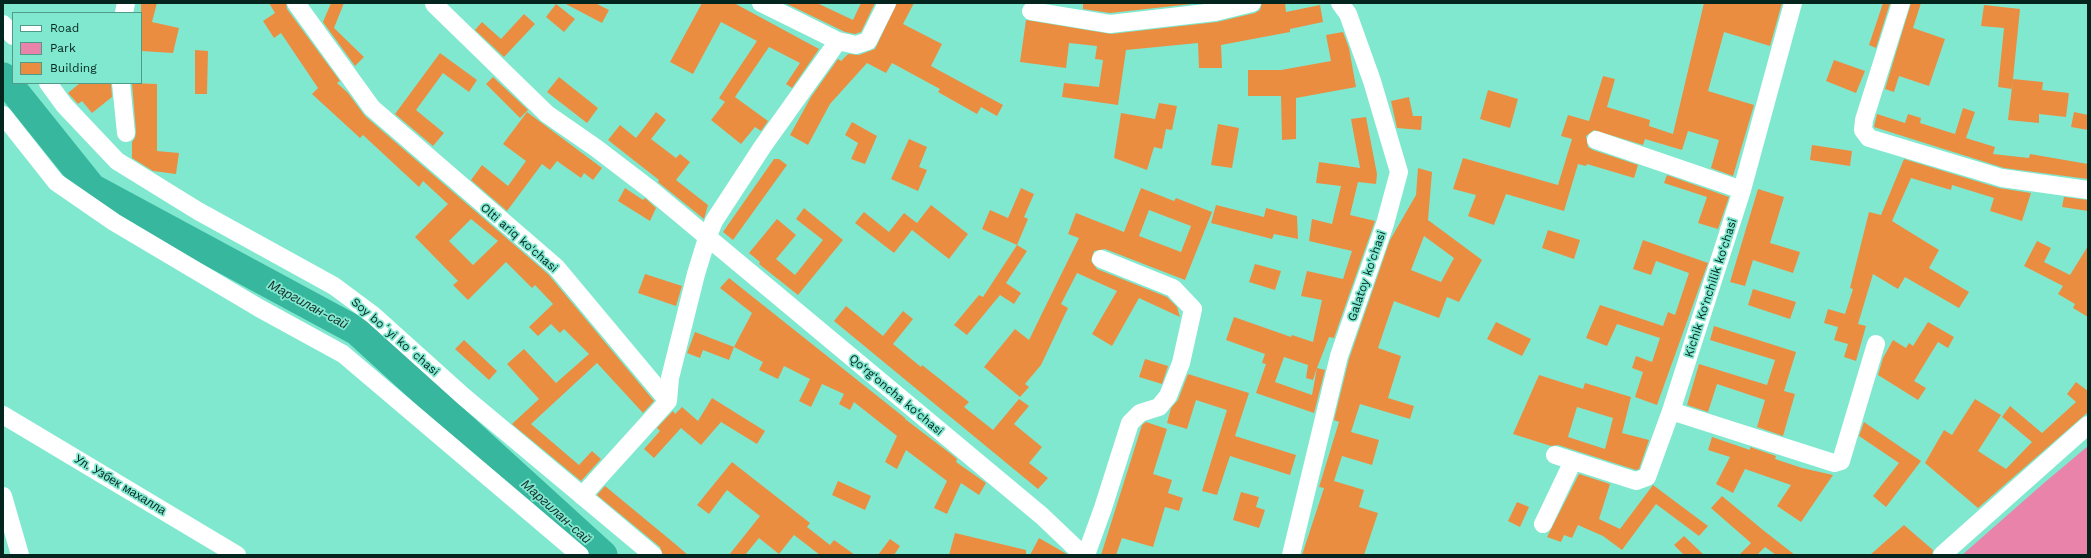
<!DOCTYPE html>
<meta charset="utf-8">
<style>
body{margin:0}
#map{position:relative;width:2091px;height:558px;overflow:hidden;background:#81e8d0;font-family:"Work Sans",sans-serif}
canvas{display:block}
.frame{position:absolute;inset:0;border:4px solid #03251e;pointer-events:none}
.legend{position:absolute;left:12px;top:12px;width:130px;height:72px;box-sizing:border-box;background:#81e8d0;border:1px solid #4f9a89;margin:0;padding:5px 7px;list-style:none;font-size:12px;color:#03251e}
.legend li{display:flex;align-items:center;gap:8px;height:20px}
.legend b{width:20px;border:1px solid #4f9a89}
</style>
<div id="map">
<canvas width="2091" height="558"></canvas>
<div class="frame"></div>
<ul class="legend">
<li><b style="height:5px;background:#fff"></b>Road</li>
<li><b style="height:11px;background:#e983a9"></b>Park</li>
<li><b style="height:11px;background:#ea8d41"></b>Building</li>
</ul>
</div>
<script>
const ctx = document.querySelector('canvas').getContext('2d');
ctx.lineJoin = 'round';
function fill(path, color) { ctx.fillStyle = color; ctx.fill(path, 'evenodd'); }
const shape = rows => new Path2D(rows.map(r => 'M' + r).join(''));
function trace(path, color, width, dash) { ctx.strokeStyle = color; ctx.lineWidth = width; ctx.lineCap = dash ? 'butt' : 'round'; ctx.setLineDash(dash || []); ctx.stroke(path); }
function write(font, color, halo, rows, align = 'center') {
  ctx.font = font + ' "Work Sans",sans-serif'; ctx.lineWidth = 3.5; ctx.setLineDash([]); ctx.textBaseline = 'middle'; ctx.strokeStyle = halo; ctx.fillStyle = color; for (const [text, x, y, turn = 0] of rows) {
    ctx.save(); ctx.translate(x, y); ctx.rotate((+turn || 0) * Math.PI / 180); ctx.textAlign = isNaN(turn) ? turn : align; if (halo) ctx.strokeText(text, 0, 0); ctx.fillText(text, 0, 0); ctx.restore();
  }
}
fill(shape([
 [2088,446,2088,555,1962,555,2044,483]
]), '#e983a9');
trace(shape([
 [3,77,92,188,357,331,603,555]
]), '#37b79e', 29);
fill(shape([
 [141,3,157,3,152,22,179,28,173,53,141,51],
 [269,3,286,3,287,9,340,81,337,83,348,93,365,116,548,274,654,401,643,413,597,363,531,424,579,465,592,451,601,459,581,481,512,424,539,399,507,364,524,349,556,383,589,354,564,329,560,333,551,324,538,336,529,327,553,304,535,285,532,288,506,262,468,300,453,285,458,281,415,237,448,204,423,181,419,187,363,135,360,138,312,94,318,88,281,33,274,38,263,21,275,13],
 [471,219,498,241,473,265,449,241],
 [331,3,344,3,334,28,364,57,355,66,323,22],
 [564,3,595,3,609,10,602,23],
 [702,3,734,3,819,49,792,88,786,84,800,63,769,47,735,97,768,121,761,131,755,127,741,144,711,120,725,102,719,98,757,41,721,22,693,74,670,62],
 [785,3,817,3,853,20,861,3,875,3,861,32,855,34,845,32],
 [897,3,914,3,903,24,942,44,931,66,1003,105,997,116,981,107,977,114,938,92,940,89,892,63,886,73,867,63,830,104,808,145,790,135,811,97,838,59,841,61,848,54,859,55,875,49],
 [1083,3,1117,4,1201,3,1110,13,1083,9],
 [1262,3,1285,3,1286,12,1320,5,1323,22,1290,29,1290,32,1221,45,1222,68,1199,68,1198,43,1126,50,1118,105,1062,97,1064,83,1099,87,1103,60,1095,59,1097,46,1069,43,1066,68,1020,62,1026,20,1111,34,1217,22,1255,13,1260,10],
 [1704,3,1782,3,1770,46,1724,32,1708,91,1754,105,1733,176,1711,168,1719,140,1688,131,1682,150,1645,139,1643,145,1594,130,1586,136,1588,147,1593,150,1638,165,1634,178,1587,164,1586,166,1578,164,1564,211,1506,194,1494,225,1468,216,1476,195,1453,189,1463,158,1558,185,1572,139,1561,136,1568,115,1589,121,1603,76,1615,79,1607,107,1650,120,1649,126,1673,134],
 [1883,3,1890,3,1876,48,1869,45],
 [1911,3,1921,3,1913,28,1945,39,1929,86,1899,76,1894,92,1885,89],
 [556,4,575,19,564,32,546,17],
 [1984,5,2020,9,2012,89,1998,87,2004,28,1981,26],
 [524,14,535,24,504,57,475,30,482,22,501,39],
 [1343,32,1349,48,1356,87,1296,98,1296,139,1282,140,1281,96,1248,96,1248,70,1281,70,1331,61,1326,35],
 [195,50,208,51,207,94,195,94],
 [440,53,477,80,469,92,443,73,416,110,444,133,433,146,395,114],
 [1834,60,1865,71,1856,93,1826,81],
 [493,77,528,110,520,118,486,84],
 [559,77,598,108,587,123,547,92],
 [2013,79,2043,82,2042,90,2069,93,2066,117,2039,114,2039,123,2008,120],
 [80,83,111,83,112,97,92,113,82,101,78,104,68,93],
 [132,83,157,84,157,151,179,153,176,174,153,171,132,158,132,142,135,138,136,132],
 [1488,90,1518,99,1510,128,1480,119],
 [1409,97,1413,116,1422,116,1421,130,1397,128,1391,101],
 [1159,103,1177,106,1172,130,1166,129,1162,149,1154,147,1147,170,1114,158,1121,113,1155,119],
 [1963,108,1975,112,1966,138,1995,147,1993,154,2029,158,2030,154,2088,164,2088,179,2004,168,1874,127,1877,114,1905,123,1908,114,1921,118,1920,123,1955,134],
 [527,112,602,168,593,180,584,173,581,178,557,161,550,170,542,164,507,211,471,180,482,165,508,186,526,161,503,144],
 [656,112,666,120,651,139,676,158,680,154,690,162,676,180,708,205,704,219,658,182,659,180,608,140,620,125,636,138],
 [2074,112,2088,115,2088,130,2071,127],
 [1366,117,1377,174,1376,184,1358,182,1350,215,1375,221,1334,338,1329,337,1317,368,1325,370,1314,413,1256,393,1266,364,1262,363,1265,354,1226,340,1234,317,1291,337,1292,335,1313,342,1322,300,1301,296,1307,271,1343,279,1352,251,1309,241,1312,219,1332,224,1341,186,1316,183,1319,162,1360,168,1351,119],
 [1284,357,1308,365,1306,378,1313,380,1317,368,1312,395,1275,382],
 [852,122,877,136,865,164,851,159,858,143,845,135],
 [1218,124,1239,128,1232,168,1211,165],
 [909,139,927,147,919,167,927,170,918,191,891,179],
 [1812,145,1852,151,1850,166,1810,160],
 [774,159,779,159,787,165,733,240,723,232],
 [1904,159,1999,188,2031,193,2022,221,1990,211,1994,198,1952,185,1951,190,1911,178,1892,221,1939,250,1929,268,1969,292,1959,308,1905,277,1898,289,1873,274,1858,324,1866,326,1856,361,1844,357,1848,344,1834,340,1838,327,1824,323,1828,309,1845,314,1853,289,1850,288,1869,212,1881,215],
 [1418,168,1432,172,1428,220,1482,260,1459,302,1447,297,1439,318,1394,301,1378,348,1401,356,1388,398,1414,406,1410,419,1360,404,1351,432,1379,440,1372,465,1342,456,1334,481,1364,490,1359,507,1378,513,1364,555,1302,555,1324,488,1319,487,1339,422,1334,420,1349,359,1390,240,1416,195],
 [1424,236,1454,258,1441,282,1411,270],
 [1667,175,1729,197,1718,229,1698,223,1707,197,1664,183],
 [625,188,643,200,645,198,656,208,650,221,618,201],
 [1021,188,1034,194,1024,217,1028,219,1017,245,982,229,990,210,1008,218],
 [1141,188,1174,201,1176,198,1212,212,1185,280,1105,249,1094,251,1091,261,1097,269,1167,297,1177,307,1180,317,1139,298,1112,346,1092,334,1117,291,1077,273,1061,304,1068,308,1041,365,1025,384,1029,387,1020,397,984,367,1015,329,1029,340,1079,238,1068,234,1076,213,1124,232],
 [1149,210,1191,226,1181,252,1139,236],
 [1758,189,1784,197,1770,243,1800,252,1793,273,1753,260,1745,286,1730,282],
 [2064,197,2088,200,2088,211,2062,207],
 [931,205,968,234,949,259,912,230,894,253,855,223,864,212,889,232,904,213,917,223],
 [1216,205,1264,217,1266,208,1297,216,1298,239,1274,234,1272,239,1211,223],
 [804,208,843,240,798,295,759,264,760,262,749,253,777,219,796,235,776,259,795,275,823,240,796,219],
 [1548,230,1580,240,1574,259,1542,248],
 [1643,240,1708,263,1657,405,1635,397,1643,372,1632,368,1636,356,1652,362,1660,338,1617,324,1607,346,1586,338,1600,305,1663,326,1668,312,1675,315,1689,273,1656,261,1651,275,1633,269],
 [2037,241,2051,248,2044,262,2070,275,2088,246,2088,317,2073,308,2075,304,2058,294,2063,286,2024,266],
 [1017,245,1027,251,1006,283,1021,293,1014,304,1000,295,967,335,954,325,979,295,983,297],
 [1255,264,1281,271,1275,290,1249,282],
 [645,274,682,286,676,306,638,293],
 [729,278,905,418,905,419,951,454,957,459,956,462,986,483,979,495,961,483,947,514,934,508,947,481,906,450,897,469,885,462,897,436,854,402,850,410,839,404,844,394,822,384,811,407,799,401,810,379,784,366,778,379,759,370,763,362,734,347,752,313,720,288],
 [1753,289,1796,302,1790,319,1748,305],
 [846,306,883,336,903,311,913,319,893,344,921,367,922,365,969,402,964,407,993,430,1019,399,1029,406,1014,424,1042,447,1029,463,1048,478,1038,489,834,321],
 [1496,322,1531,339,1522,356,1487,339],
 [1928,322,1954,337,1948,348,1938,342,1914,381,1926,388,1918,400,1878,375,1883,358,1893,340,1906,348,1909,343,1913,346],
 [1714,326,1796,352,1784,391,1795,394,1783,436,1757,427,1765,400,1717,384,1708,412,1687,405,1699,364,1767,385,1775,360,1710,340],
 [695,332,734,347,729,360,703,350,700,358,687,353],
 [464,340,497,371,489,380,455,349],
 [1145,359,1168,366,1162,384,1139,377],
 [1188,374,1249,393,1235,436,1296,455,1290,475,1230,456,1217,495,1202,491,1227,410,1196,400,1187,429,1167,423,1171,408,1178,400],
 [1539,375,1583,389,1585,383,1631,397,1622,433,1649,440,1639,469,1636,470,1558,445,1551,446,1513,434],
 [1577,407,1613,418,1605,449,1568,437],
 [2076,382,2088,391,2088,412,1978,508,1925,463,1944,430,1952,435,1975,399,2001,415,1978,451,2006,469,2032,442,2002,417,2010,406,2042,433,2076,402,2067,394],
 [712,398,765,431,757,444,721,422,701,445,681,428,654,458,644,449,660,431,657,428,673,411,675,414,682,407,698,421],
 [1146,422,1167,429,1153,474,1172,480,1168,493,1183,498,1179,511,1165,507,1153,547,1122,538,1116,555,1101,555,1142,425],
 [1864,422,1921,461,1886,507,1873,496,1899,463,1859,436],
 [1712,437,1750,450,1750,447,1776,456,1775,459,1802,468,1833,475,1801,522,1777,506,1791,485,1745,469,1733,493,1716,484,1730,457,1708,450],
 [732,462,810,523,807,527,830,545,834,540,855,555,820,555,794,535,779,554,759,538,745,555,729,555,760,516,727,490,709,514,697,505],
 [1579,474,1610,484,1599,519,1620,529,1653,485,1708,526,1699,536,1656,504,1622,550,1603,536,1578,525,1572,538,1564,535,1561,542,1547,537],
 [838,481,871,496,865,510,832,495],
 [605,486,674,543,688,555,663,555,660,547,597,495],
 [1241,492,1259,497,1256,507,1265,510,1259,528,1233,520],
 [1722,496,1763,530,1795,555,1776,555,1765,547,1757,555,1739,555,1751,543,1711,508],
 [1517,502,1529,507,1520,527,1508,521],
 [1904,525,1933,550,1932,555,1870,555],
 [955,533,1026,550,1026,555,949,555],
 [1684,536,1704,555,1684,555,1674,545],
 [1039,538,1065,553,1068,555,1030,555],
 [890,539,900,546,894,555,878,555]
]), '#ea8d41');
trace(shape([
 [296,3,372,108,556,267,668,401,582,496],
 [761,3,838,41,856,45,868,41,887,3],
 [1901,3,1864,120,1863,130,1869,138,2002,178,2088,190],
 [434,4,547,114,596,148,651,190,1042,516,1083,555],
 [1031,11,1110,24,1215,12,1252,3],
 [124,13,126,3],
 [3,24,13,36],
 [48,83,64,105,117,161,198,211,334,286,373,315,463,396,653,555],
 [121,83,126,133],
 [3,115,56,182,114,222,259,308,343,354,580,555],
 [1596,140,1742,190],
 [668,401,670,378,696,274,707,238,714,221,763,146,838,41],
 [1671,411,1834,463,1841,461,1876,344],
 [3,415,237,555],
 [1555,455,1636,481,1647,477,1671,411,1742,190,1793,3],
 [3,496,20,555],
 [1543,524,1573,461],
 [1086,555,1103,508,1130,423,1140,413,1159,407,1168,396,1181,363,1193,309,1173,288,1101,259],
 [1291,555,1339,356,1385,224,1399,172,1372,81,1348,14,1340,3],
 [1942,555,2088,425]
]), '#fff', 18);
write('12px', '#03251e', '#81e8d0', [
 ["Olti ariq ko'chasi",519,238,41],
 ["Galatoy ko'chasi",1367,276,-71],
 ["Kichik Ko‘nchilik ko‘chasi",1711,288,-72],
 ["Soy boʻyi koʻchasi",395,337,41],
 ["Qo‘rg‘oncha ko‘chasi",896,395,40],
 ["Ул. Узбек махалла",120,485,31]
]);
write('italic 13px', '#152f29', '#81e8d0', [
 ["Маргилан-сай",308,305,28],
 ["Маргилан-сай",556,512,42]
]);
</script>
